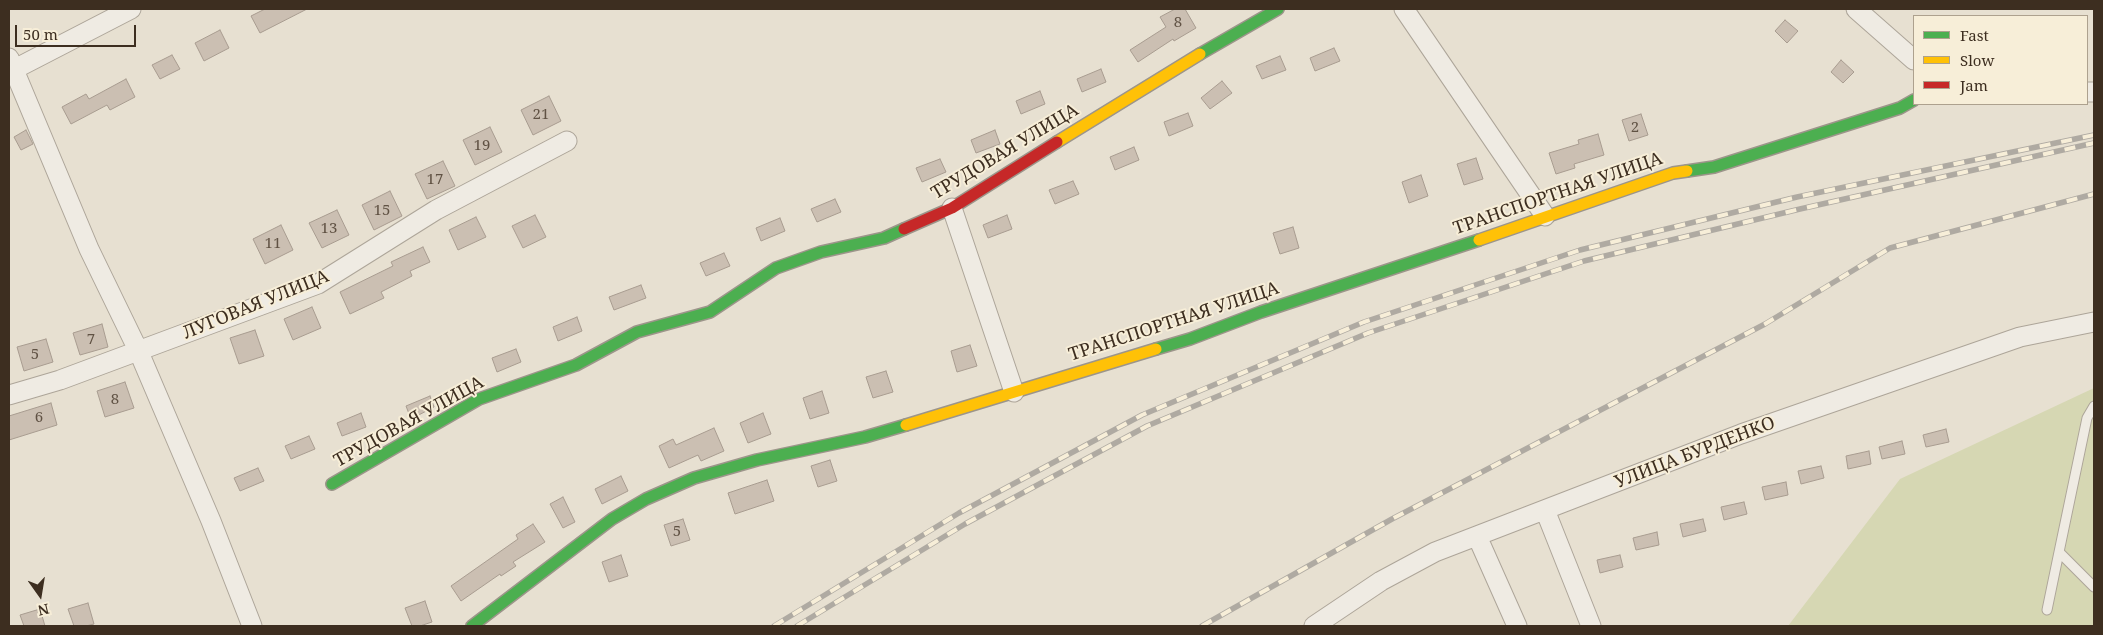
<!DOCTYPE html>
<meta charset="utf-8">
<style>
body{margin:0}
#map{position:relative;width:2103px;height:635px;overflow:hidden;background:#e7e0d1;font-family:"Noto Serif",serif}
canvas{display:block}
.frame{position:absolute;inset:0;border:10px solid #3d2e20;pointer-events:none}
.legend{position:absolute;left:1913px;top:15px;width:175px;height:90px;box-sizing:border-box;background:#f7eed8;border:1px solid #ada18e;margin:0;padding:6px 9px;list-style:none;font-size:15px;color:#3d2e20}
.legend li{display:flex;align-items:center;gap:10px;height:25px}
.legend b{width:25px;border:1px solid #ada18e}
.north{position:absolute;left:15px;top:570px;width:50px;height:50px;-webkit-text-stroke:4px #f7eed8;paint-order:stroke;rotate:167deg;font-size:14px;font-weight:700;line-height:20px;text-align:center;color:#3d2e20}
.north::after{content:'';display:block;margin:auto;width:18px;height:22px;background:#3d2e20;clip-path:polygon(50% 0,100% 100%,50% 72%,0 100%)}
.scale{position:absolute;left:15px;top:25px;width:121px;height:22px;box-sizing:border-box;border:2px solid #3d2e20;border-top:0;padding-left:6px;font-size:15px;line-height:18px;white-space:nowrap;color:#3d2e20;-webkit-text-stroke:4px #f7eed8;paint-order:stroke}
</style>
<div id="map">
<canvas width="2103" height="635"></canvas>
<div class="frame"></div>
<ul class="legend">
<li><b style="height:6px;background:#4caf50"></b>Fast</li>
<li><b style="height:6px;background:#ffc107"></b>Slow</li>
<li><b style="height:6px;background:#c62828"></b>Jam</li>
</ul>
<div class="north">N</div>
<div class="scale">50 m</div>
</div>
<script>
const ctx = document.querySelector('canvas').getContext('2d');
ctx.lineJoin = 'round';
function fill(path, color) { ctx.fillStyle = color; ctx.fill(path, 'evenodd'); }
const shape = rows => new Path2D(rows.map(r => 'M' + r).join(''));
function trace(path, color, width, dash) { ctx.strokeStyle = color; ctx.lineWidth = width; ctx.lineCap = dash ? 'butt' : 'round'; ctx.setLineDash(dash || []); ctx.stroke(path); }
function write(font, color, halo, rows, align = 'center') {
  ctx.font = font + ' "Noto Serif",serif'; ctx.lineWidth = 4; ctx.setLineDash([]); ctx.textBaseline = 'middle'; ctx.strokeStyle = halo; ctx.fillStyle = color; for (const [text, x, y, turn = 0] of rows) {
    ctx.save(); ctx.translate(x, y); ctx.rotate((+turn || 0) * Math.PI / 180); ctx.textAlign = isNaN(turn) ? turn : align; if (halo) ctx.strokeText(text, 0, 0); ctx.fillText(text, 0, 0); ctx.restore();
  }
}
fill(shape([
 [2094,388,2094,626,1788,626,1900,479]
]), '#d6d7b3');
const building = shape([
 [265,9,307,9,260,33,251,16,265,9],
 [1175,9,1185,9,1196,28,1174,41,1173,39,1138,62,1130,50,1166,27,1160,17,1175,9],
 [1785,20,1798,31,1787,43,1775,31,1785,20],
 [220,30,229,48,204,61,195,43,220,30],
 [1334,48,1340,61,1315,71,1310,58,1334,48],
 [172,55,180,69,160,79,152,65,172,55],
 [1280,56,1286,70,1262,79,1256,66,1280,56],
 [1841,60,1854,72,1843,83,1831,72,1841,60],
 [1101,69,1106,82,1082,92,1077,79,1101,69],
 [126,79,135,97,110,110,107,105,71,124,62,107,86,94,89,99,126,79],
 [1222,81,1232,93,1210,109,1201,98,1222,81],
 [1040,91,1045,104,1021,114,1016,101,1040,91],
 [549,96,561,121,533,135,521,110,549,96],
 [1188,113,1193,126,1169,136,1164,122,1188,113],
 [1641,114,1648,135,1629,141,1622,120,1641,114],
 [490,127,502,152,475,165,463,140,490,127],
 [26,130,33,144,21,150,14,137,26,130],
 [995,130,1000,144,976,153,971,140,995,130],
 [1598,134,1604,155,1574,164,1575,168,1556,174,1549,153,1579,144,1578,140,1598,134],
 [1134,147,1139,160,1115,170,1110,157,1134,147],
 [1476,158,1483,179,1464,185,1457,164,1476,158],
 [940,159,946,172,922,182,916,168,940,159],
 [443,161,455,186,427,199,415,174,443,161],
 [1421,175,1428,196,1409,203,1402,182,1421,175],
 [1073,181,1079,194,1055,204,1049,190,1073,181],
 [390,191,402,216,374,230,362,205,390,191],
 [835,199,841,212,817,222,811,209,835,199],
 [337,210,349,235,322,248,309,223,337,210],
 [535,215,546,237,523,248,512,226,535,215],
 [1007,215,1012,229,988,238,983,225,1007,215],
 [476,217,486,237,458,250,449,230,476,217],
 [780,218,785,231,761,241,756,228,780,218],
 [281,225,293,250,265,264,253,239,281,225],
 [1293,227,1299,248,1280,254,1273,233,1293,227],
 [423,247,430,262,410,271,412,276,381,292,384,298,350,314,340,292,393,266,391,262,423,247],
 [724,253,730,266,706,276,700,263,724,253],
 [641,285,646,298,614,310,609,297,641,285],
 [312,307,321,328,293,340,284,319,312,307],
 [577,317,582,331,558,341,553,327,577,317],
 [102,324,108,347,80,355,73,333,102,324],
 [255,330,264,356,239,364,230,338,255,330],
 [46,339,53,362,24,371,17,347,46,339],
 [970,345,977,366,957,372,951,351,970,345],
 [516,349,521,362,497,372,492,358,516,349],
 [886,371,893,392,873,398,866,377,886,371],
 [125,382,134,408,105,417,97,391,125,382],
 [822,391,829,413,810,419,803,398,822,391],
 [430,396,434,407,411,419,406,406,430,396],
 [51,403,57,425,9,440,9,416,51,403],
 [361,413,366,427,342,436,337,423,361,413],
 [763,413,771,434,748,443,740,423,763,413],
 [714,428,724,451,701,461,698,455,669,468,659,446,673,439,676,445,714,428],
 [1946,429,1949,442,1926,447,1923,435,1946,429],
 [309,436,315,449,291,459,285,446,309,436],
 [1902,441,1905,454,1882,459,1879,447,1902,441],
 [1869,451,1871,464,1848,469,1846,456,1869,451],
 [830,460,837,481,818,487,811,466,830,460],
 [1821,466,1824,478,1801,484,1798,471,1821,466],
 [258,468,264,481,240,491,234,478,258,468],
 [621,476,628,491,602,504,595,489,621,476],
 [767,480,774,501,735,514,728,493,767,480],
 [1786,482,1788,495,1765,500,1762,487,1786,482],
 [563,497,575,522,563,528,550,504,563,497],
 [1744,502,1747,514,1724,520,1721,507,1744,502],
 [683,519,690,540,671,546,664,525,683,519],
 [1703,519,1706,531,1683,537,1680,524,1703,519],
 [533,524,545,542,513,562,516,566,501,576,500,574,461,601,451,586,518,539,516,535,533,524],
 [1657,532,1659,545,1636,550,1633,538,1657,532],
 [621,555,628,576,609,582,602,562,621,555],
 [1620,555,1623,567,1600,573,1597,560,1620,555],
 [425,601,432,622,420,626,412,626,405,608,425,601],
 [88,603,94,624,86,626,74,626,68,609,88,603],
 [40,609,45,626,24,626,20,615,40,609]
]);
fill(building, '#cbbfb2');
trace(building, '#a89c90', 1);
const lane = shape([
 [2094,406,2087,418,2059,552,2094,587],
 [2047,610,2059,552]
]);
const street = shape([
 [1404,9,1545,216],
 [1856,9,1914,60],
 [9,58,89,249,138,350,211,521,252,626],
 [9,72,131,9],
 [2087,92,2094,92],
 [952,208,1014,392],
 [9,395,60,380,318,284,436,210,567,141],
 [1545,510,1591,626],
 [1477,536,1517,626],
 [1314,626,1381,581,1435,552,1741,434,2020,337,2094,322]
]);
const fast = shape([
 [1200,54,1278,9],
 [1687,171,1714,167,1900,108,1914,100],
 [1156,349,1190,339,1261,312,1479,240],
 [332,484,479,399,576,365,637,332,710,312,776,268,821,252,884,238,904,229],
 [472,626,612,519,646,499,694,478,757,460,865,437,906,425]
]);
const slow = shape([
 [1057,142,1200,54],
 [1479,240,1673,173,1687,171],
 [906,425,1156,349]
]);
const jam = shape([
 [904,229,952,208,1057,142]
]);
trace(lane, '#ada599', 11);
trace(street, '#ada599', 21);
trace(fast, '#9c958a', 14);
trace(slow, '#9c958a', 14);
trace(jam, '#9c958a', 14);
trace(lane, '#efebe3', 9);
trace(street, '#efebe3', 19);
trace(fast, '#4caf50', 11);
trace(slow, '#ffc107', 11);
trace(jam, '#c62828', 11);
const rail = shape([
 [774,626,959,513,1142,415,1364,322,1580,250,1797,197,2094,135],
 [797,626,965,524,1147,426,1368,333,1584,261,1800,209,2094,143],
 [1202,626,1392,519,1765,324,1890,248,2094,194]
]);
trace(rail, '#afaaa2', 5.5);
trace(rail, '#f7eed8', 4, [11]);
write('15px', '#605244', null, [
 ["8",1178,23],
 ["21",541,115],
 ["2",1635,128],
 ["19",482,146],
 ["17",435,180],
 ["15",382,211],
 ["13",329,229],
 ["11",273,244],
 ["7",91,340],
 ["5",35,355],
 ["8",115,400],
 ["6",39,418],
 ["5",677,532]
]);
write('18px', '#3d2e20', '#f7eed8', [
 ["ТРУДОВАЯ УЛИЦА",1005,152,-31],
 ["ТРАНСПОРТНАЯ УЛИЦА",1558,194,-19],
 ["ЛУГОВАЯ УЛИЦА",256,305,-22],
 ["ТРАНСПОРТНАЯ УЛИЦА",1174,322,-18],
 ["ТРУДОВАЯ УЛИЦА",409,422,-29],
 ["УЛИЦА БУРДЕНКО",1695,453,-21]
]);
</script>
